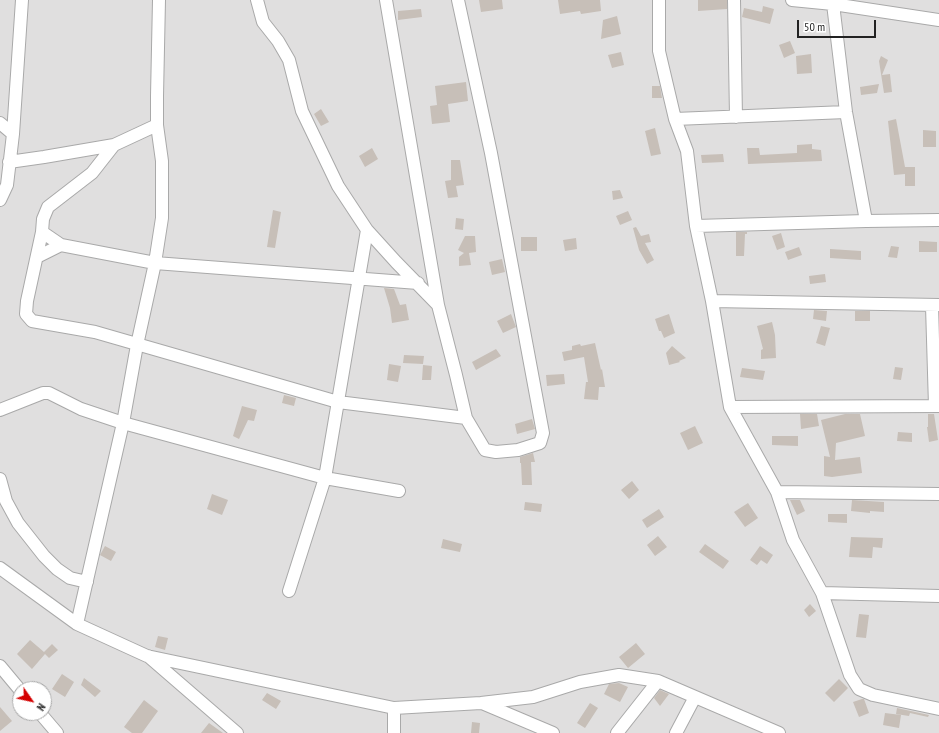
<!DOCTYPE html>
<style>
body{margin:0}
#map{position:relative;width:939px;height:733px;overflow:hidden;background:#f2efe9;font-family:"PT Sans Narrow",sans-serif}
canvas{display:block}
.north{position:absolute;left:12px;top:681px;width:40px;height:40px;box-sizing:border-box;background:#fff;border:1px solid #a7a7a7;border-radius:50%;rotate:124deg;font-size:11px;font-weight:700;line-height:16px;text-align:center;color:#222}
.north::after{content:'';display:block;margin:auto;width:14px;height:18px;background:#d40000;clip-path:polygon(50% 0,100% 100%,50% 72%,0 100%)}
.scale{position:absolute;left:797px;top:20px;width:79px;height:18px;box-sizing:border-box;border:2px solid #222;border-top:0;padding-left:5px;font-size:12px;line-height:14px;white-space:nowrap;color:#222;-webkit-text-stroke:3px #fff;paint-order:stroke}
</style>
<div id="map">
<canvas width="939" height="733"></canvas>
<div class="north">N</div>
<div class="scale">50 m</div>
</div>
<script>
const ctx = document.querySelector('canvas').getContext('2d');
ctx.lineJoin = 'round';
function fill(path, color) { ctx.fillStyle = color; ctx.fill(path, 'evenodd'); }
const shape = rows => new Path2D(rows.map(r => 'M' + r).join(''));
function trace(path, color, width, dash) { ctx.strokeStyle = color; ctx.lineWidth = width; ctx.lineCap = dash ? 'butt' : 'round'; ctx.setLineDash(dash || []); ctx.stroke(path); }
fill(shape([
 [0,0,939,0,939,733,0,733],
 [20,689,44,689,44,713,20,713]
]), '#e0dfdf');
fill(shape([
 [479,0,502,0,503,9,481,12],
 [558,0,600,0,601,11,581,14,580,11,560,14],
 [698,0,727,0,727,9,698,11],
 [763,6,774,9,770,24,742,17,744,8,762,12],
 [421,9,422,17,398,20,398,11],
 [617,16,621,34,601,39,603,20],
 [790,41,795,53,784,58,779,45],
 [621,52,624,65,612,68,608,55],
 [811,54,812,73,797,74,796,56],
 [881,56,888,60,882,75,890,74,892,92,884,93,879,61],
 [466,82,468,101,448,104,450,122,432,124,430,106,437,105,435,86],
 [879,84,877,93,861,95,860,87],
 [652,86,660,86,662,98,652,98],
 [321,109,329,122,321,126,314,114],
 [896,119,905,167,915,167,915,186,905,186,905,174,894,175,888,121],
 [655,128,661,154,651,156,645,131],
 [923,130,936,131,936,147,923,147],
 [812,144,812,149,821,150,822,161,748,164,747,148,759,148,760,155,797,153,797,145],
 [372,148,378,159,365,167,359,156],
 [723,154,724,162,702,163,701,155],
 [451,160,460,160,464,185,456,186,458,197,448,198,445,181,451,180],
 [620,190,623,198,613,200,612,191],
 [273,210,281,212,275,248,267,247],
 [628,211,632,220,620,225,616,216],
 [456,218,464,219,463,230,455,229],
 [636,227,641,236,649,234,651,242,645,243,654,260,647,264,639,250,633,228],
 [736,232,747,232,747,234,745,234,744,256,736,256],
 [781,233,785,247,777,250,772,236],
 [465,236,475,236,476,252,469,253,471,265,459,266,459,257,464,253,458,250],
 [521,237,537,237,537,251,521,251],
 [576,238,577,249,565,251,563,240],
 [919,241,937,242,937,252,919,252],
 [891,246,899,247,897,258,888,257],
 [799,247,802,255,788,260,785,252],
 [830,249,861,251,861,260,830,258],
 [502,259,505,272,492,275,489,262],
 [825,274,826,282,810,284,809,276],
 [384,288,394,289,400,305,406,304,409,320,392,323,390,308],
 [814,310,827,311,826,321,813,319],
 [855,311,870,311,870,321,855,321],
 [511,314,516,327,503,333,497,321],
 [669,314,675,333,664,338,661,331,659,331,655,319],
 [772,322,775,335,776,358,761,359,761,350,763,349,757,326],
 [821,326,830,328,825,346,816,343],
 [595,343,601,370,602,369,605,387,599,387,598,400,584,399,586,382,588,382,584,357,564,361,562,352,572,350,572,346,580,344,581,346],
 [672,346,686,358,679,361,680,362,669,365,666,353],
 [496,349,501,356,476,370,472,362],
 [404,355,424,356,423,364,403,363],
 [389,364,401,366,398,382,387,380],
 [423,365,432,366,431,380,422,380],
 [895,367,903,368,901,380,893,379],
 [742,368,765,371,763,380,740,377],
 [564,374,565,384,547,386,546,375],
 [284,395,296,398,294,406,282,403],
 [242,406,257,410,254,421,248,420,239,439,233,436],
 [800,414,817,414,819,426,801,429],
 [845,414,860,414,865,436,836,443,835,460,860,457,862,473,832,477,824,476,824,456,830,457,821,420],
 [928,414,934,414,938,440,929,442,927,427,928,427],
 [532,419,535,429,517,434,515,424],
 [695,426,703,443,688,450,680,433],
 [898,432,912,433,912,442,897,441],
 [772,436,798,436,798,446,772,445],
 [533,453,535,462,531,462,532,485,522,485,521,463,520,463,520,457],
 [632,481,639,490,629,499,621,490],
 [212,494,228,500,222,515,207,509],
 [790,500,800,500,805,511,797,515],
 [852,500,884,502,884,512,870,511,870,513,851,511],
 [525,502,542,504,541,512,524,510],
 [748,503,758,518,745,527,734,512],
 [659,509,664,517,647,528,642,520],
 [828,514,847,514,847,523,828,522],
 [658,536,667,547,655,556,647,545],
 [851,537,883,538,882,548,873,547,872,558,849,557],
 [443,539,462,544,460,552,441,548],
 [705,544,729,561,723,569,699,552],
 [105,546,116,552,111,561,100,555],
 [760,546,773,555,767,564,761,560,757,565,750,560],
 [810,604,816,611,809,617,804,610],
 [859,614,869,615,866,638,856,637],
 [158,636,168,638,165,650,155,647],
 [30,640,44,652,52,644,58,650,49,658,45,654,32,669,17,654],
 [636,643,645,654,628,668,619,657],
 [62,674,74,682,65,697,52,689],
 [84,678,101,691,95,697,81,685],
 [839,679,848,688,834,702,825,693],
 [619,683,628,687,620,702,604,694,609,684],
 [660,690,669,694,660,706,654,698],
 [267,693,281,701,276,709,262,700],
 [862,699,864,699,869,713,859,717,853,702],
 [144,700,158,711,142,733,132,733,124,727],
 [590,703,598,708,585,728,577,723],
 [0,707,12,721,0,731],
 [897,708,929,715,928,717,910,713,909,716,896,714],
 [885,713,901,715,899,728,883,725],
 [472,722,480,723,479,733,471,733],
 [209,723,223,733,201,733]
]), '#c7bfb8');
const minor = shape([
 [257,0,263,22,278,41,289,60,302,111,338,186,367,230,396,262,438,305],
 [386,0,438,305,456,375,466,418,485,450,496,452,518,450,540,443,543,433,491,153,458,0],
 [659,0,659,51,675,119,687,151,696,226,712,301,730,407,777,492,793,540,822,593,850,675,859,689,873,695,939,709],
 [734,0,736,117],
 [792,0,833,4,939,20],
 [833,4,846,112,866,221],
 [675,119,846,112],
 [0,123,13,134],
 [114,145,92,173,48,207,43,219,42,232,27,301,26,314,32,321,95,332,338,402,466,418],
 [9,162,44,157,114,145,157,125],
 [0,200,7,185,13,134,22,0],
 [696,226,866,221,939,220],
 [42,232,61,245,155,263,418,283],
 [37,257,61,245],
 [712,301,939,305],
 [932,306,935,406],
 [730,407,939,406],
 [0,410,43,393,49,393,81,409,123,423,325,478,399,491],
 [0,479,6,501,18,523,44,556,57,569,70,578,87,582],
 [777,492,939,494],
 [0,568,77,624,147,656,394,708,481,703,533,697,580,682,619,675,658,681,779,733],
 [289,591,325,478,367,230],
 [822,593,939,596],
 [77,624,123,423,137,345,155,263,162,218,162,161,157,125,157,96,159,0],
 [148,656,237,733],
 [0,666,20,690],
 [482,703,553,733],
 [40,713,57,733],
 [394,733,394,708],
 [617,733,658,681],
 [676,733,695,697]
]);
trace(minor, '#a9a9a9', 14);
trace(minor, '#fff', 12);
</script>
